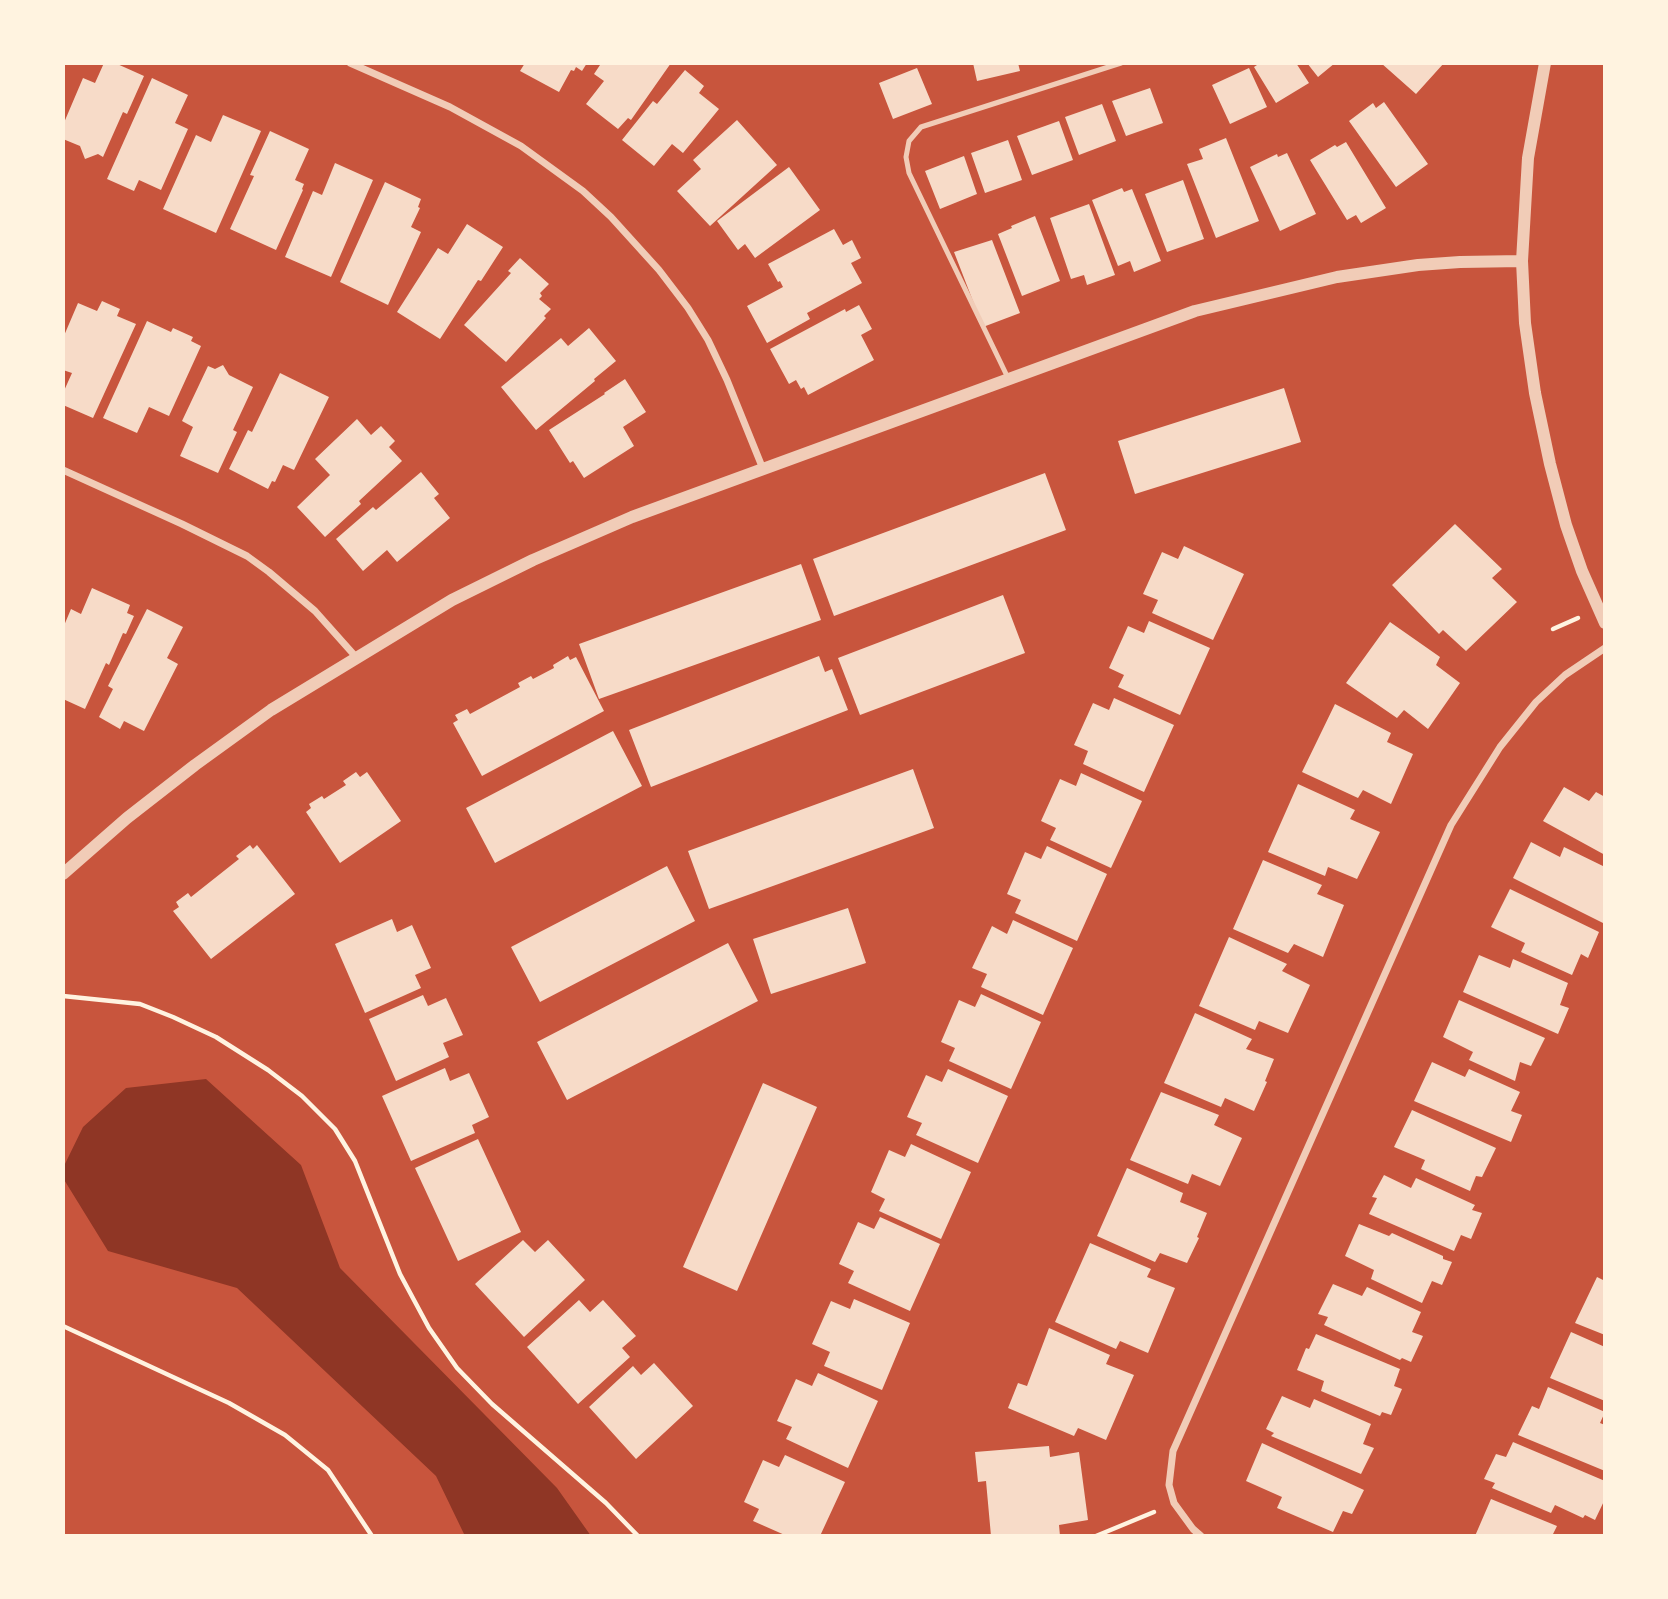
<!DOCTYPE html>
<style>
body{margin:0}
#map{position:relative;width:1668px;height:1599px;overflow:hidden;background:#c8553d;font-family:Cabin,sans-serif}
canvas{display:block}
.frame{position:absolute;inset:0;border:65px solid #fff3e0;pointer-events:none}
</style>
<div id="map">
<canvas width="1668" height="1599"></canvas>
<div class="frame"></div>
</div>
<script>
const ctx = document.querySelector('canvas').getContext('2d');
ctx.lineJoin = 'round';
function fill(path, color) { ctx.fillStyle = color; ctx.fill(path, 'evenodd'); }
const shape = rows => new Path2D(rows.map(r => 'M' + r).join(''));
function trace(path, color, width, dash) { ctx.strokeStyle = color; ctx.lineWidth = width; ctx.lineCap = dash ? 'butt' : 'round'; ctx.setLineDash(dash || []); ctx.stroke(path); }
fill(shape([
 [206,1079,301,1165,340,1268,557,1488,591,1536,465,1536,436,1476,237,1288,108,1251,63,1178,63,1168,83,1127,126,1088]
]), '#8f3625');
fill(shape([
 [104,63,115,63,144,76,127,114,123,112,103,157,98,154,85,159,80,146,63,139,63,125,83,78,95,83],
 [525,63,587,63,582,71,576,67,574,71,571,70,559,92,520,71],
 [599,63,671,63,631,120,628,118,618,129,586,104,604,81,594,74,600,65],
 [973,63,1018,63,1020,71,977,81],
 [1260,63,1296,63,1309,83,1276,103,1254,67],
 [1307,63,1335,63,1318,77],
 [1381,63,1444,63,1416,94],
 [917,68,932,104,893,119,879,83],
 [1249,68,1267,107,1230,124,1212,85],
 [685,70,704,86,699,93,719,109,683,153,672,144,654,166,622,140,653,101,657,104],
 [152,78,188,95,175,123,188,129,161,190,139,180,134,191,107,179],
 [1150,88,1163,123,1126,136,1112,101],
 [1384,102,1428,164,1396,187,1349,121,1373,103,1376,108],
 [1102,104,1116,141,1079,155,1065,117],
 [223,115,261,131,216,233,163,209,196,135,211,142],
 [737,120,777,165,710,226,677,191,701,169,693,160],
 [1059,121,1073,160,1032,175,1017,136],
 [270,131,309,149,295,180,304,184,302,189,303,190,276,250,230,229,254,176,250,175],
 [1226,138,1259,221,1216,238,1187,164,1203,159,1199,149],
 [1008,140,1022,180,985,193,971,153],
 [1346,142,1386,208,1361,223,1356,215,1347,220,1310,160,1335,145,1337,147],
 [1287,153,1316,214,1280,231,1250,167,1277,154,1278,157],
 [964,156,977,194,940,209,925,171],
 [335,163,373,180,331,277,285,257,313,191,322,195],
 [789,167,820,210,755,258,745,244,738,250,717,221],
 [1183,180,1204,239,1167,252,1145,194],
 [385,182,421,199,418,207,420,208,411,227,421,232,388,305,340,282],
 [1122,188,1124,192,1132,189,1161,261,1134,272,1130,261,1118,266,1092,200],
 [1089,204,1115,275,1087,285,1084,275,1071,279,1050,218],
 [1035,216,1060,281,1022,296,998,234,1012,228,1011,226],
 [467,224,503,247,481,281,478,280,440,339,397,312,438,248,448,254],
 [834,229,843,245,852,240,861,258,851,263,862,283,807,313,810,319,767,343,747,306,783,287,780,281,778,282,768,264],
 [992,240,1020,313,983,327,954,252],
 [520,258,549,284,540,293,542,296,539,299,551,309,544,316,546,318,506,362,464,325,511,273,508,271],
 [102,301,120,309,117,316,136,324,93,418,63,405,63,393,72,373,63,370,63,338,78,303,97,311],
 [859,305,872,329,861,335,874,360,808,395,804,387,801,389,796,380,789,384,770,349,845,309,846,312],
 [147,321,171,332,173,328,193,337,191,341,201,346,169,416,149,407,137,433,103,418],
 [589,328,616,361,594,379,595,381,536,430,501,387,561,338,568,346],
 [223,365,229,375,253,387,233,430,237,432,218,473,180,456,193,427,182,421,208,366,215,369],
 [280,373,329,397,294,470,283,465,275,482,272,481,268,489,229,469,248,430,252,432],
 [625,379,646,412,623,427,634,446,584,478,573,461,570,463,549,430,605,394,604,393],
 [1284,388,1301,442,1135,494,1118,441],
 [357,419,371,435,381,426,395,441,389,447,402,461,359,501,361,504,325,537,297,507,330,475,315,459],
 [421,472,439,494,434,498,450,518,397,562,387,550,363,571,336,539,373,507,376,510],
 [1045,473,1066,530,834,616,813,559],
 [1455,524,1502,569,1492,578,1517,602,1466,651,1443,630,1439,634,1392,585],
 [1184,546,1244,574,1213,640,1152,613,1158,600,1143,594,1162,552,1178,559],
 [801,564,821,620,599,699,579,644],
 [92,588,130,605,127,613,134,616,126,634,123,633,109,665,106,663,85,709,63,699,63,628,71,609,81,614],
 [1003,595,1025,653,860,715,838,658],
 [147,609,183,627,167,658,178,664,144,731,124,721,120,729,99,717,113,689,108,686],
 [1149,621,1210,648,1180,715,1118,687,1124,675,1109,668,1128,626,1144,633],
 [1390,622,1440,657,1436,665,1460,683,1428,729,1404,710,1397,718,1346,683],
 [568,656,570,660,576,657,604,711,482,776,453,723,458,720,455,715,467,709,470,714,520,687,518,683,531,676,533,679,554,668,553,665],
 [819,656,825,672,832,669,848,710,651,787,629,730],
 [1114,698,1174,725,1144,792,1083,764,1088,751,1074,745,1093,703,1109,710],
 [1335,704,1391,733,1387,742,1413,754,1391,804,1363,790,1358,798,1302,772],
 [613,731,642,786,495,863,466,808],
 [913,769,934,828,709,909,688,851],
 [356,772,360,777,367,772,401,821,340,863,306,812,311,808,309,804,322,796,324,799,346,785,343,781],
 [1081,773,1142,801,1111,868,1050,840,1056,828,1041,821,1060,779,1076,786],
 [1298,784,1355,810,1350,819,1380,832,1357,879,1328,867,1325,876,1268,852],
 [1564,787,1589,801,1596,792,1605,797,1605,855,1543,821],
 [1531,842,1560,857,1564,847,1605,867,1605,924,1513,878],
 [250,845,253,849,257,845,295,894,211,959,173,911,179,907,176,902,188,893,191,897,239,859,236,856],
 [1047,846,1107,874,1077,941,1015,913,1021,900,1007,894,1025,852,1041,859],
 [1263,860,1322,885,1317,894,1344,905,1323,957,1294,944,1288,953,1233,929],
 [667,866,695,921,540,1002,511,947],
 [1510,889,1599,932,1588,958,1581,954,1572,975,1521,952,1525,943,1491,927],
 [848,908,866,963,771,994,753,939],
 [392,919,397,932,412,925,431,968,415,975,421,988,365,1013,335,944],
 [1013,920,1073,948,1043,1015,981,987,987,974,972,968,992,926,1007,934],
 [1229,937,1287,964,1282,971,1310,985,1288,1033,1259,1021,1255,1030,1199,1006],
 [728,943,758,1001,567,1100,537,1042],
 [1479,955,1510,968,1513,959,1568,983,1560,1005,1569,1008,1558,1034,1463,992],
 [981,994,1041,1022,1011,1089,949,1061,955,1048,941,1042,959,1000,975,1007],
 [423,995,428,1006,446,998,463,1035,443,1043,449,1057,396,1081,369,1019],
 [1459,1000,1545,1038,1531,1066,1520,1062,1515,1081,1469,1060,1473,1052,1443,1037],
 [1195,1013,1252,1039,1246,1049,1274,1059,1265,1081,1267,1082,1254,1111,1225,1098,1221,1107,1164,1083],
 [1432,1062,1465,1077,1469,1069,1520,1092,1511,1111,1522,1115,1511,1142,1414,1101],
 [445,1068,450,1081,469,1073,489,1117,472,1125,475,1133,411,1161,382,1096],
 [948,1069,1008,1096,978,1163,916,1135,922,1123,907,1117,926,1075,942,1082],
 [763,1083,817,1107,737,1291,683,1267],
 [1161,1092,1219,1115,1214,1125,1242,1138,1220,1186,1192,1174,1188,1184,1130,1160],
 [1412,1110,1496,1148,1482,1177,1476,1176,1470,1191,1421,1169,1425,1160,1394,1147],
 [478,1139,521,1232,458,1261,415,1168],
 [911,1144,971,1172,941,1239,879,1211,885,1199,871,1192,889,1150,905,1157],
 [1127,1168,1183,1193,1180,1202,1207,1213,1197,1237,1199,1238,1187,1263,1160,1253,1155,1262,1097,1236],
 [1384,1175,1411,1188,1416,1178,1475,1205,1472,1210,1482,1213,1471,1239,1461,1235,1454,1251,1369,1214,1377,1198,1372,1197],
 [880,1217,940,1244,910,1311,848,1283,854,1271,839,1264,858,1222,874,1229],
 [1359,1224,1389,1236,1392,1233,1443,1256,1443,1259,1452,1262,1442,1285,1432,1281,1422,1303,1371,1279,1374,1270,1345,1256],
 [523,1240,535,1252,548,1240,585,1280,524,1337,475,1284],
 [1090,1243,1151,1269,1147,1277,1175,1288,1148,1353,1120,1341,1116,1349,1055,1322],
 [1597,1277,1605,1281,1605,1335,1575,1323],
 [1333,1284,1362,1296,1367,1287,1421,1312,1412,1332,1423,1336,1411,1362,1402,1358,1400,1360,1324,1325,1328,1317,1318,1314],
 [854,1299,910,1323,882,1390,824,1366,830,1352,812,1344,831,1301,850,1309],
 [579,1300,590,1312,603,1300,636,1336,622,1348,630,1357,578,1404,527,1347],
 [1049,1328,1110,1355,1106,1364,1134,1375,1106,1440,1078,1428,1074,1436,1008,1408,1018,1383,1027,1386],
 [1571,1332,1605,1347,1605,1401,1550,1378],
 [1316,1334,1400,1369,1394,1386,1402,1389,1391,1415,1382,1412,1380,1416,1321,1391,1324,1381,1297,1370,1306,1348,1309,1349],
 [654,1363,693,1406,636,1459,589,1407,633,1366,641,1375],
 [818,1373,878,1401,848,1468,786,1439,792,1427,777,1421,796,1379,812,1386],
 [1548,1387,1605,1412,1600,1423,1605,1425,1605,1471,1518,1435,1532,1406,1539,1409],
 [1282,1396,1310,1408,1314,1399,1371,1424,1363,1444,1374,1448,1361,1474,1271,1436,1274,1433,1266,1429],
 [1513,1442,1605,1481,1605,1499,1595,1520,1585,1515,1583,1518,1555,1505,1551,1513,1492,1488,1495,1483,1484,1479,1496,1454,1506,1457],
 [1262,1443,1364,1490,1352,1514,1343,1511,1333,1532,1277,1508,1282,1497,1246,1481],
 [1049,1446,1050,1457,1079,1452,1088,1520,1059,1525,1060,1536,991,1536,986,1481,978,1482,975,1452],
 [785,1455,845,1482,820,1536,787,1536,753,1521,759,1509,744,1502,763,1460,779,1467],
 [1491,1499,1557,1526,1552,1536,1475,1536]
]), '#f7dbc8');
trace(shape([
 [1553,629,1578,618],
 [63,996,140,1004,173,1017,216,1037,268,1070,302,1096,335,1129,355,1161,400,1274,429,1328,457,1368,492,1404,606,1503,638,1536],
 [63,1326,229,1403,285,1435,328,1470,372,1536],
 [1096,1536,1154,1512]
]), '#fff3e0', 4.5);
trace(shape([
 [1009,380,909,173,906,157,909,141,921,127,1121,63]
]), '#f1ccb7', 5);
trace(shape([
 [350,63,450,107,521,146,583,191,611,217,659,270,688,308,708,340,727,380,763,469],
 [63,470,182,524,247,556,269,572,315,611,356,657],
 [1201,1536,1193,1529,1174,1503,1169,1485,1173,1451,1451,825,1500,747,1536,702,1565,675,1605,648]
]), '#f1ccb7', 7);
trace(shape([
 [1545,63,1528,158,1522,261,1525,323,1535,393,1550,464,1566,525,1582,571,1605,623],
 [63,874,127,818,195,765,271,710,452,600,533,560,632,517,1195,311,1337,277,1418,265,1460,262,1522,261]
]), '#f1ccb7', 12);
</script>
